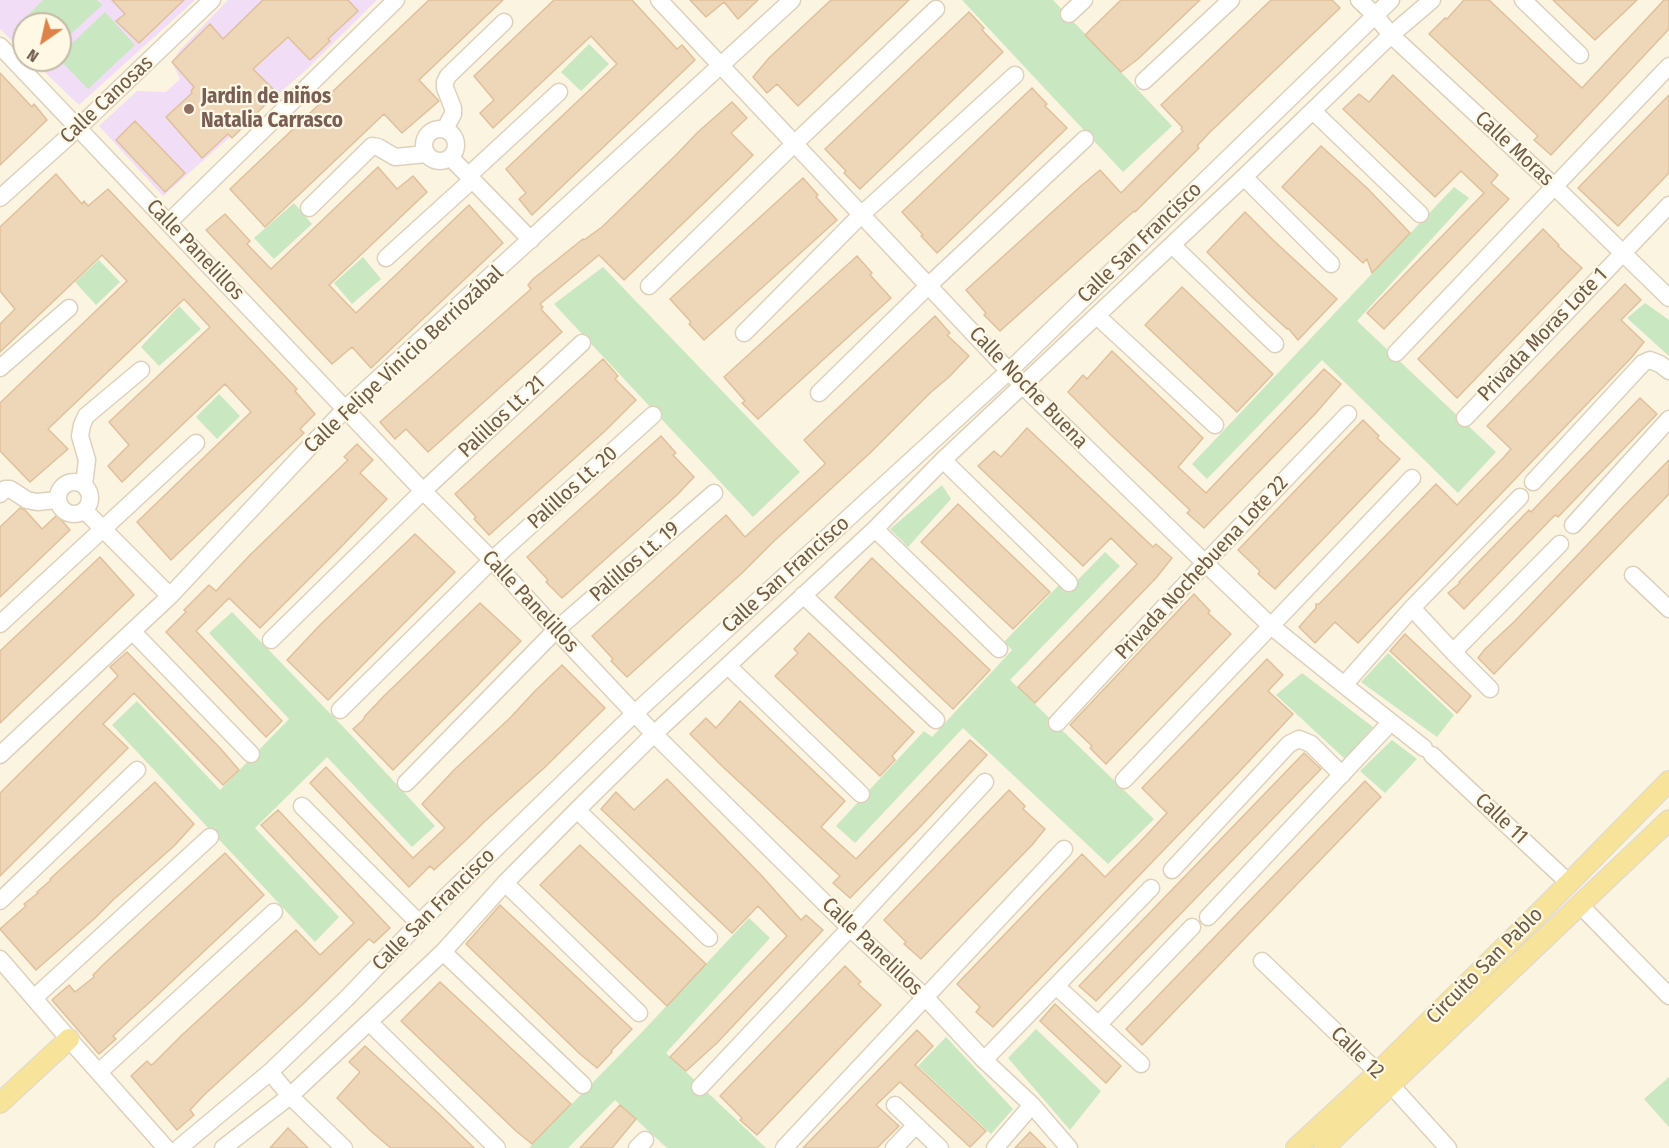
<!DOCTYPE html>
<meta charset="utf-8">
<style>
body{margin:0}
#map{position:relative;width:1669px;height:1148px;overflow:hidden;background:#fbf4e0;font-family:"Fira Sans Condensed",sans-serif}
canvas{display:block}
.north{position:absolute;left:12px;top:12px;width:60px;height:60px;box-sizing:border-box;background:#fef8e5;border:2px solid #c5baa7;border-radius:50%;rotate:214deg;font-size:16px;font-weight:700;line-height:24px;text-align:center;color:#6f5c49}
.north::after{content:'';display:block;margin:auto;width:21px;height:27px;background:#df824a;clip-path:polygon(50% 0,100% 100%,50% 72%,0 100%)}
</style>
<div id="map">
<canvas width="1669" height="1148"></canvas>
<div class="north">N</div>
</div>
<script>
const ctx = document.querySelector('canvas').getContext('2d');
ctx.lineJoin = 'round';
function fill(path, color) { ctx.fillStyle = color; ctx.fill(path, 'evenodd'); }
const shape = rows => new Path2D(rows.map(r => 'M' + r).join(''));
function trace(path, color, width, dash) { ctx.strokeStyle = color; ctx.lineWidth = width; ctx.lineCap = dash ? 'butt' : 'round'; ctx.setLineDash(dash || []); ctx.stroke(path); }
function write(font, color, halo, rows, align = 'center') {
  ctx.font = font + ' "Fira Sans Condensed",sans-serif'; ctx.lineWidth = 4.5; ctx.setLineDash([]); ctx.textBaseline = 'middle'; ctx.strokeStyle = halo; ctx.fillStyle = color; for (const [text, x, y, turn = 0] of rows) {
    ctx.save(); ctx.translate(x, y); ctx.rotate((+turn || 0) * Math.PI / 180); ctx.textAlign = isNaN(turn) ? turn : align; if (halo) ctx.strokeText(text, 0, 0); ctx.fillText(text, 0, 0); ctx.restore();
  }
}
fill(shape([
 [0,0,195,0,79,105,32,60,60,60,60,24,24,24,24,52,0,29],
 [228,0,377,0,307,69,163,196,99,126,137,91,166,92,180,79,172,62,180,50]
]), '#f1ddf6');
fill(shape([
 [43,0,97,0,102,5,60,44,60,24,25,24,22,21],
 [962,0,1053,0,1172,126,1123,172],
 [105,12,135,45,88,89,60,60,60,55],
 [589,44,609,64,581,91,561,72],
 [1454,187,1469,198,1357,321,1496,452,1458,493,1322,360,1207,479,1192,464],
 [294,203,312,224,274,259,254,238],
 [363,257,381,279,352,304,334,283],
 [99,260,120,282,96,305,75,282],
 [603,267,800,472,753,517,554,304],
 [1645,303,1669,320,1669,356,1627,318],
 [179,306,201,329,159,366,141,347],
 [219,394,240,416,217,439,196,417],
 [942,485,951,499,908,547,890,529],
 [1105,552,1120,566,1010,680,1154,819,1108,864,963,728,855,843,836,826,924,731,932,737,1012,650,1004,642,1060,584,1067,591],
 [232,612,350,734,435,826,412,847,327,757,255,828,339,917,315,942,112,725,137,701,220,790,289,719,209,633],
 [1388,653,1454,715,1437,737,1361,682],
 [1302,673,1373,727,1345,759,1276,695],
 [1392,740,1417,759,1385,793,1360,771],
 [749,918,770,938,666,1053,766,1148,667,1148,615,1100,568,1148,529,1148,643,1031],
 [1036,1029,1101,1091,1070,1130,1008,1058],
 [946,1037,1013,1109,991,1134,918,1066],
 [1669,1077,1669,1127,1644,1099]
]), '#c9e7c0');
const building = shape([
 [112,0,184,0,139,43,116,21,125,14,112,0],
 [263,0,348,0,358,11,328,39,330,41,310,60,288,37,253,69,277,93,232,138,228,134,202,158,166,117,192,93,191,91,194,87,172,62,210,24,223,39,263,0],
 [429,0,503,0,419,80,439,101,402,133,384,114,265,227,230,189,429,0],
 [554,0,632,0,677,49,682,45,695,60,532,215,519,199,526,193,506,169,617,64,591,36,493,128,480,113,494,100,474,76,554,0],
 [690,0,758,0,738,19,724,2,706,17,690,0],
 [831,0,909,0,798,106,777,84,767,93,753,77,769,58,831,0],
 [1121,0,1200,0,1138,59,1121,72,1085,35,1121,0],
 [1271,0,1332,0,1340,8,1209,133,1197,146,1199,148,1135,212,1134,211,1000,331,984,315,986,313,966,290,1081,186,1100,170,1121,193,1183,131,1181,129,1182,127,1161,105,1271,0],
 [1464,0,1489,0,1582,88,1664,0,1669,0,1669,29,1551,155,1534,140,1538,136,1429,34,1445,18,1447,19,1464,0],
 [1553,0,1637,0,1595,40,1553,0],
 [969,12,984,28,982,30,1003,52,860,189,844,173,846,171,825,149,969,12],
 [0,73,32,107,34,104,47,120,0,165,0,73],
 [1393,75,1498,175,1491,183,1509,199,1384,329,1367,313,1484,193,1461,171,1435,197,1343,109,1359,94,1369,102,1393,75],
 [1032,88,1047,104,1045,106,1067,128,937,253,921,236,923,235,902,212,1032,88],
 [1669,95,1669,173,1618,226,1578,188,1669,95],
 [732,102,747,118,731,133,753,155,733,175,624,280,599,255,540,304,543,307,541,309,562,332,428,452,406,429,395,439,380,422,531,289,528,285,533,279,583,239,584,240,602,227,677,154,698,132,732,102],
 [135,121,185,173,165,192,116,140,135,121],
 [1321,146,1368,189,1410,233,1372,273,1367,259,1363,263,1282,187,1321,146],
 [378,167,397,189,413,176,427,192,329,285,356,313,469,205,503,243,371,368,352,347,332,364,206,230,225,214,250,241,247,244,271,269,378,167],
 [56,174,82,204,84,201,88,206,108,189,297,389,295,391,315,414,300,429,304,433,171,560,137,522,251,412,225,384,122,482,108,466,129,445,109,422,210,327,184,299,48,429,68,449,30,482,0,451,0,403,127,281,102,255,0,352,0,324,15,309,0,291,0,227,56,174],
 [803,178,818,195,816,197,837,220,704,340,689,324,691,322,670,299,803,178],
 [1245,212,1273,240,1337,299,1298,340,1288,328,1287,329,1250,295,1207,252,1245,212],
 [1543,229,1559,245,1558,246,1582,268,1457,398,1418,359,1543,229],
 [857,256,872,273,870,275,891,298,758,419,742,403,745,401,724,377,857,256],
 [1625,284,1641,300,1621,320,1644,342,1631,358,1358,643,1335,622,1315,643,1299,627,1316,608,1316,604,1319,604,1323,600,1436,484,1457,505,1504,457,1511,449,1487,426,1625,284],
 [1182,287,1273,374,1237,412,1145,325,1182,287],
 [935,316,950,333,947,335,969,356,949,377,930,393,870,453,773,542,742,573,627,677,611,661,613,659,592,636,726,515,745,537,824,465,825,463,804,440,935,316],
 [1112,351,1203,438,1178,467,1206,493,1324,369,1341,384,1315,414,1204,528,1187,513,1190,510,1113,437,1068,392,1083,375,1087,379,1112,351],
 [603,359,618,376,615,379,636,400,605,431,489,535,474,519,476,517,455,494,603,359],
 [1640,398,1657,414,1558,517,1555,515,1464,609,1448,593,1460,583,1459,582,1529,510,1531,512,1640,398],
 [1363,420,1379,436,1377,438,1400,459,1275,589,1258,574,1260,571,1238,550,1363,420],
 [1027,428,1153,547,1156,544,1172,558,1156,578,1035,703,1018,687,1137,564,1111,538,1083,566,978,466,994,451,1001,457,1027,428],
 [661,436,676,453,673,455,694,477,677,495,562,598,546,582,548,580,527,557,661,436],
 [357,444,373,460,360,473,387,499,340,548,260,628,229,598,196,631,282,721,266,737,166,632,186,612,184,610,209,585,216,591,250,555,348,460,344,457,357,444],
 [1669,460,1669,494,1494,674,1478,658,1485,649,1515,621,1624,506,1669,460],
 [958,504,1050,592,1013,629,921,542,958,504],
 [20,508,25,510,42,529,57,515,70,530,0,597,0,527,20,508],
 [415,534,455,572,328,700,287,660,321,624,415,534],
 [100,557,134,595,0,723,0,651,100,557],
 [872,558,990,670,953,709,835,597,872,558],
 [1194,594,1210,611,1208,613,1231,634,1106,764,1090,748,1092,746,1070,725,1194,594],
 [480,603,521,641,474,689,393,770,353,729,363,720,365,716,384,696,480,603],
 [809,633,914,732,892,756,895,760,880,776,775,676,798,653,794,649,809,633],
 [1405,634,1471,696,1457,713,1390,651,1405,634],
 [127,652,220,748,239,770,223,785,134,693,103,724,128,748,0,876,0,793,118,676,110,667,127,652],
 [1267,659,1283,675,1268,691,1293,714,1238,773,993,1027,976,1012,980,1007,957,984,1082,854,1105,877,1140,842,1167,813,1142,788,1267,659],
 [562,665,605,708,544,768,484,822,465,841,434,870,430,866,409,887,310,783,326,767,413,858,445,828,422,804,454,770,510,718,534,692,562,665],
 [740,701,845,801,821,827,856,859,970,740,987,755,920,827,850,898,833,883,840,876,722,766,690,734,706,718,716,728,740,701],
 [1304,753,1321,769,1096,1001,1079,986,1304,753],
 [667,779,761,875,801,920,806,915,823,930,717,1043,686,1071,670,1057,787,936,758,906,732,933,601,809,616,792,634,810,667,779],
 [1365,781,1381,797,1142,1045,1126,1029,1365,781],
 [155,782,194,824,174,846,113,900,95,918,36,970,0,929,26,906,24,904,38,893,37,892,51,880,50,879,155,782],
 [1009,790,1025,806,1023,809,1045,829,1032,845,921,959,904,944,906,942,884,920,1009,790],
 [278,810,390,928,374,943,369,939,303,1004,204,1095,190,1110,194,1115,177,1130,131,1076,147,1061,151,1065,153,1064,182,1035,296,930,320,955,354,923,261,825,278,810],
 [580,845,706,964,667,1006,540,885,580,845],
 [225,853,264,895,151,1001,130,1020,113,1036,116,1039,99,1054,52,1000,69,985,75,992,94,977,93,975,106,962,225,853],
 [500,905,632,1029,611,1051,612,1052,597,1068,580,1054,466,944,500,905],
 [845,966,861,982,858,984,881,1005,757,1135,740,1120,742,1118,720,1096,845,966],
 [440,982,571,1104,532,1144,516,1131,401,1021,440,982],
 [1055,1004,1121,1066,1106,1083,1040,1021,1055,1004],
 [917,1030,933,1046,915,1065,986,1131,970,1147,900,1082,876,1105,899,1126,877,1148,803,1148,917,1030],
 [365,1046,438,1113,474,1148,391,1148,373,1133,337,1098,360,1072,349,1062,365,1046],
 [620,1105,636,1119,612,1148,580,1148,620,1105],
 [288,1128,308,1148,270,1148,288,1128],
 [1030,1132,1046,1148,1015,1148,1030,1132]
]);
fill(building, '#eed6b9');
trace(building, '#e0c09a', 1.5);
const minor = shape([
 [659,0,1023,386,1205,563,1271,626,1344,685,1424,748],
 [1359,0,1375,15,1391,35,1554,186,1669,298],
 [1523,0,1580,55],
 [1069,14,1084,0],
 [0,46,423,491,492,560,556,630,654,734,850,928,925,997,984,1060,1032,1105,1069,1148],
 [1144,81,1231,0],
 [1313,111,1420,214],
 '424 145a16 16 0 1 1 32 0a16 16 0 1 1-32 0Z',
 [445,129,453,114,453,108,445,88,445,82,448,76,504,22],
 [451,158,531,240],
 [468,176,559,92],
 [1244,177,1331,264],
 [0,198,78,128,212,0],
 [309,208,372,146,378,147,395,157,427,154],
 [169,222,396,0],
 [1172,245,1275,344],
 [386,258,472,180],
 [649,286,794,144,936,9],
 [1097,316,1215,425],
 [744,333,862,214,1015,75],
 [1396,353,1669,66],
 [0,368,69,308],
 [819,393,929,285,1085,139],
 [1465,418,1669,205],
 [943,460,1069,583],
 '58 498a16 16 0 1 1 32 0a16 16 0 1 1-32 0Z',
 [1533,482,1643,363,1650,360,1660,364,1669,371],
 [84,485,87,460,80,436,82,425,86,416,141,370],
 [0,494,5,489,10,489,27,500,37,502,58,500],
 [85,511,170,596],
 [1573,525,1669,419],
 [875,529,999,649],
 [1633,575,1669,609],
 [803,595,936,720],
 [1412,608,1453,652,1490,689],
 [0,624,196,443],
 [133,632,251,754],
 [271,640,423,491,582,343],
 [1453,652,1560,544],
 [728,666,861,794],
 [1344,685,1412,608,1520,497],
 [340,710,492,560,653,415],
 [1057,723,1205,563,1348,414],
 [0,755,170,596,345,409,792,0],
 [1432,755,1569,883],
 [1124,780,1412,478],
 [406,783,556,630,714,493],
 [302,806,419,923],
 [577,810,709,938],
 [1172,870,1289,744,1299,739,1311,744,1342,775],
 [505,883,639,1013],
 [0,901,137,770],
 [1580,905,1669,996],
 [1208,917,1391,722],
 [443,952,583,1085],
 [0,959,69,1039,166,1148],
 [1262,961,1391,1085,1448,1148],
 [1056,986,1141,1064],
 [34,998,210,837],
 [369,1022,497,1148],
 [1099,1024,1192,927],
 [984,1060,1151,888],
 [99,1072,274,912],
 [270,1072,290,1096,344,1148],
 [700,1087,850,928,985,782],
 [895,1105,940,1148],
 [179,1148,270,1072,347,998,419,923,635,713,1010,370,1391,0],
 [223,1148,290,1096,369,1022,443,952,505,883,577,810,654,734,875,529,943,460,1244,177,1391,35,1432,0],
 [637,1148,645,1140],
 [784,1148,1064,849],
 [894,1148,916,1125],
 [995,1148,1032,1105]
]);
const major = shape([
 [0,1103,69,1039],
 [1296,1148,1377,1073,1569,883,1669,781],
 [1324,1148,1669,820]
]);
trace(minor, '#ded1bc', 19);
trace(major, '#dcd8d3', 22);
trace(minor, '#fff', 16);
trace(major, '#f7e39a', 20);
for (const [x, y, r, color] of [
 [189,109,6,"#8d6e63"]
]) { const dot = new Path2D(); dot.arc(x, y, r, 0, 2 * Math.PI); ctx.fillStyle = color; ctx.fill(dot); trace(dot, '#fef8e5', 2); }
write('bold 21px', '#785e54', '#fef8e5', [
 ["Jardin de niños",201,97],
 ["Natalia Carrasco",201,121]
], 'left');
write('21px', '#6f5c49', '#fef8e5', [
 ["Calle Canosas",107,100,-43],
 ["Calle Moras",1514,149,43],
 ["Calle San Francisco",1140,243,-44],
 ["Calle Panelillos",195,250,46],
 ["Privada Moras Lote 1",1543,335,-46],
 ["Calle Felipe Vinicio Berriozábal",404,360,-43],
 ["Calle Noche Buena",1028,388,46],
 ["Palillos Lt. 21",502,417,-43],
 ["Palillos Lt. 20",573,488,-42],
 ["Palillos Lt. 19",635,562,-41],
 ["Privada Nochebuena Lote 22",1202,568,-47],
 ["Calle San Francisco",786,575,-42],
 ["Calle Panelillos",530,602,47],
 ["Calle 11",1501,819,43],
 ["Calle San Francisco",434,910,-45],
 ["Calle Panelillos",872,947,44],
 ["Circuito San Pablo",1485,966,-45],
 ["Calle 12",1357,1053,44]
]);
</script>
